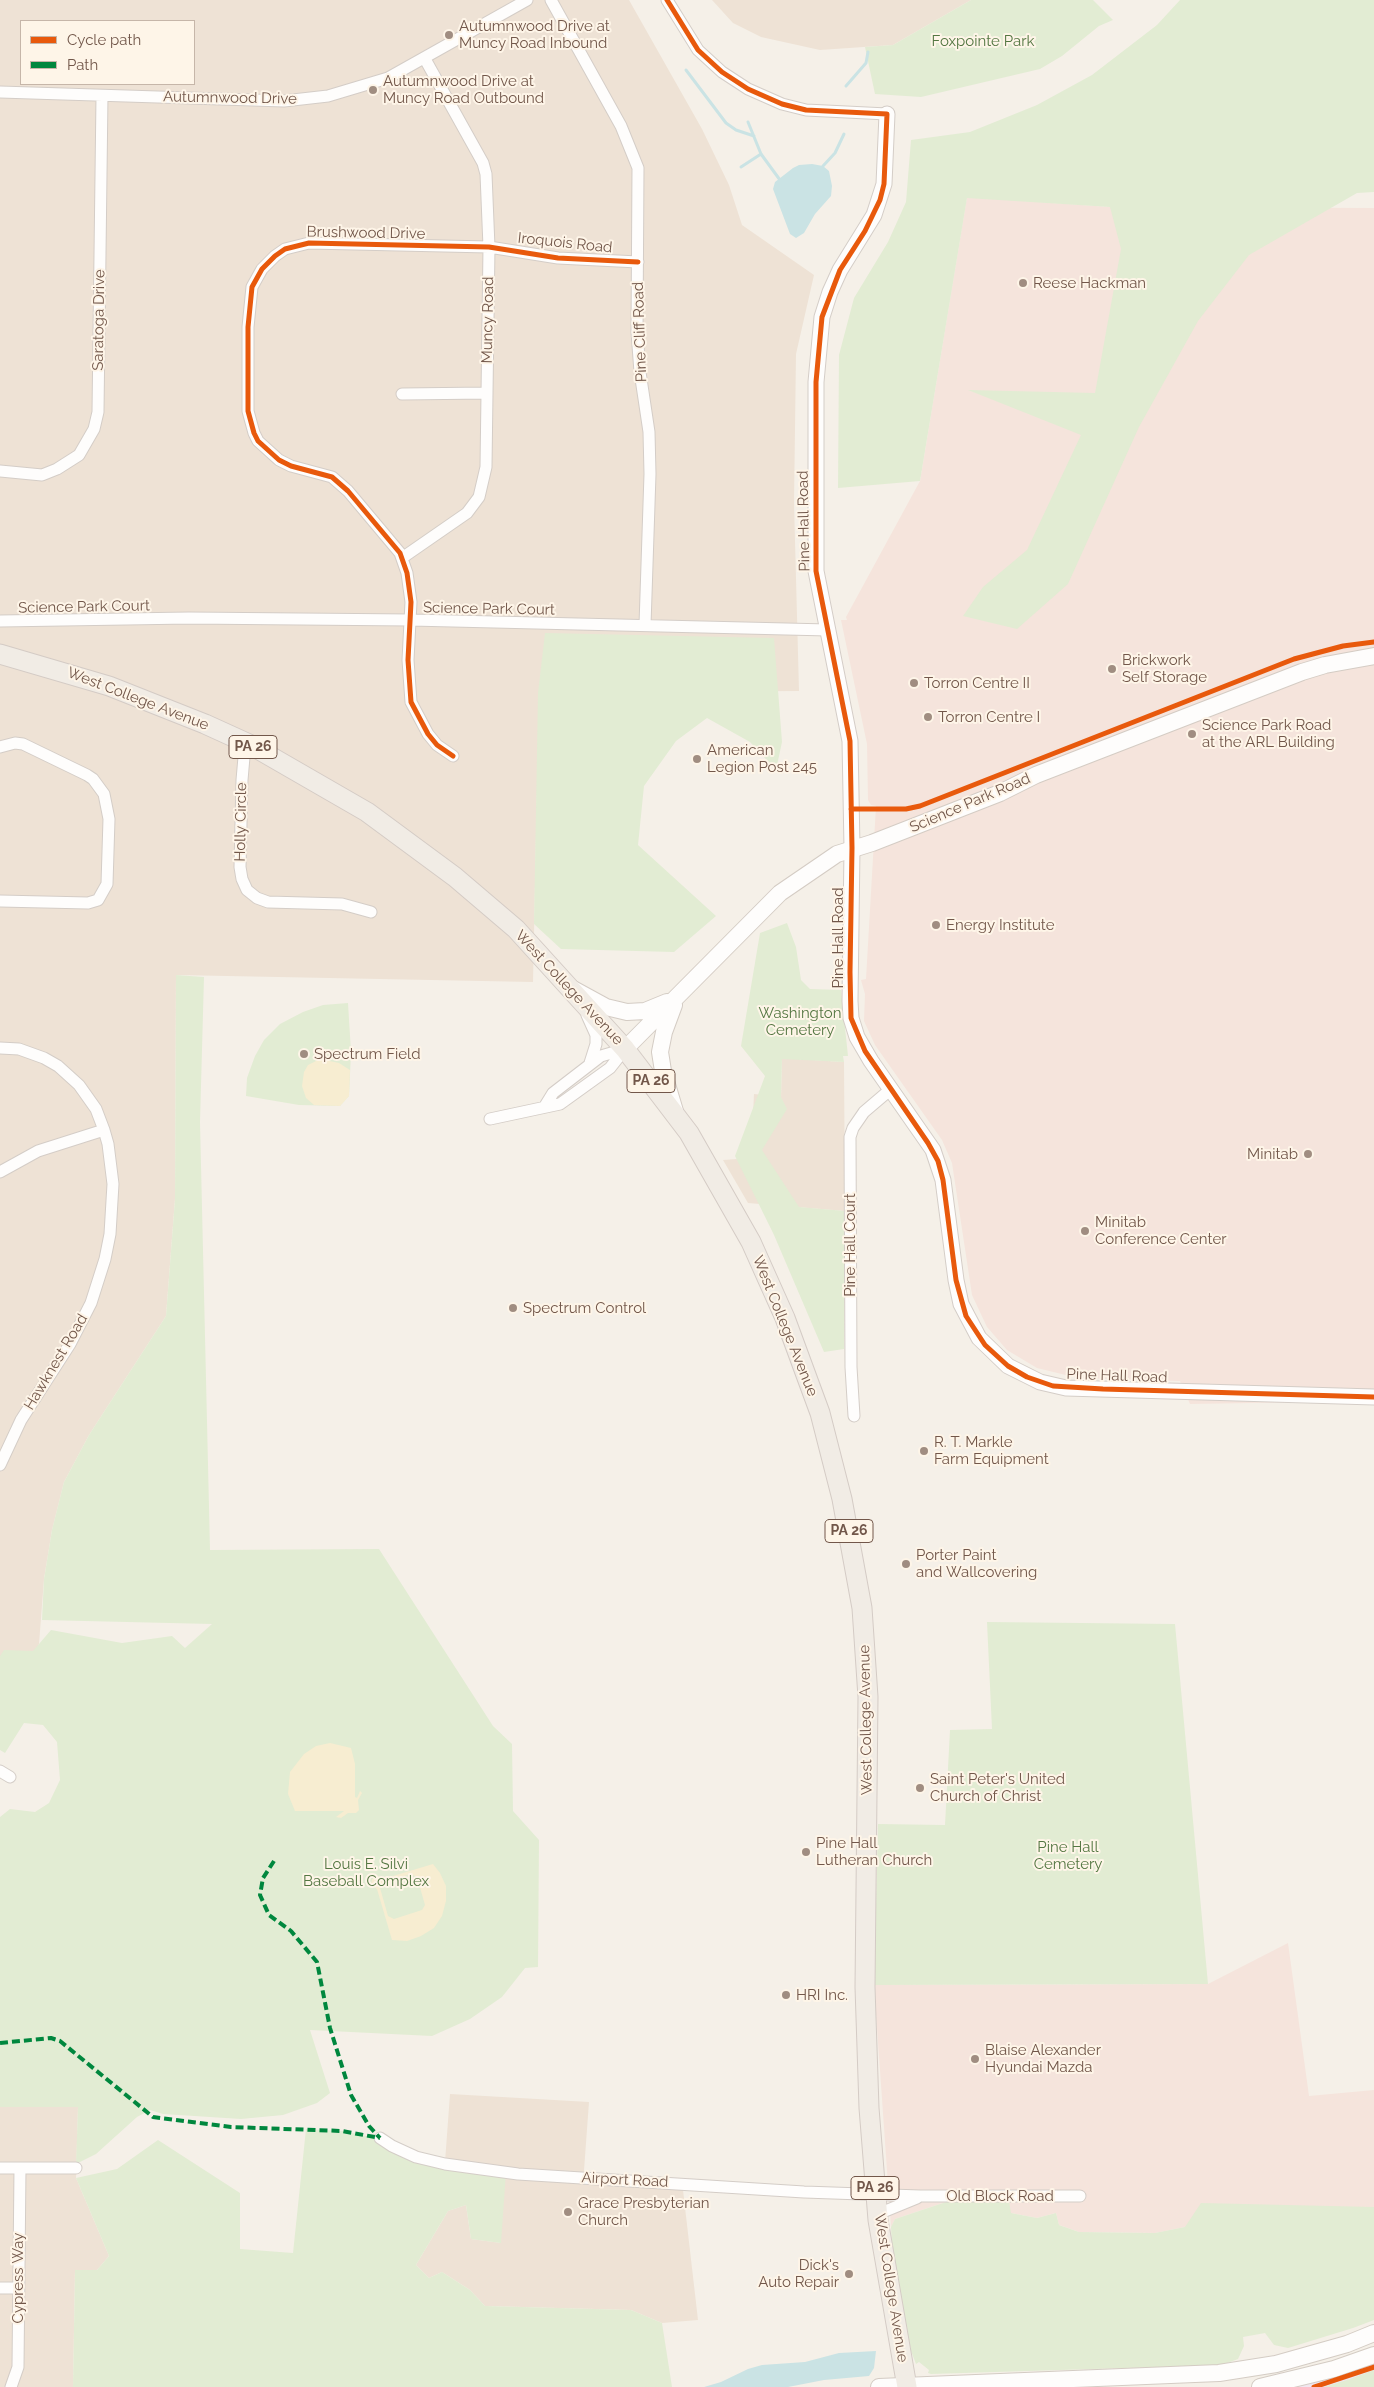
<!DOCTYPE html>
<style>
body{margin:0}
#map{position:relative;width:1374px;height:2387px;overflow:hidden;background:#f5f0e8;font-family:Raleway,sans-serif}
canvas{display:block}
.legend{position:absolute;left:20px;top:20px;width:175px;height:65px;box-sizing:border-box;background:#fef5e8;border:1px solid #c6b6a9;margin:0;padding:6px 9px;list-style:none;font-size:15px;color:#72574a}
.legend li{display:flex;align-items:center;gap:10px;height:25px}
.legend b{width:25px;border:1px solid #c6b6a9}
</style>
<div id="map">
<canvas width="1374" height="2387"></canvas>
<ul class="legend">
<li><b style="height:6px;background:#e8590c"></b>Cycle path</li>
<li><b style="height:6px;background:#00873e"></b>Path</li>
</ul>
</div>
<script>
const ctx = document.querySelector('canvas').getContext('2d');
ctx.lineJoin = 'round';
function fill(path, color) { ctx.fillStyle = color; ctx.fill(path, 'evenodd'); }
const shape = rows => new Path2D(rows.map(r => 'M' + r).join(''));
function trace(path, color, width, dash) { ctx.strokeStyle = color; ctx.lineWidth = width; ctx.lineCap = dash ? 'butt' : 'round'; ctx.setLineDash(dash || []); ctx.stroke(path); }
function write(font, color, halo, rows, align = 'center') {
  ctx.font = font + ' Raleway,sans-serif'; ctx.lineWidth = 4; ctx.setLineDash([]); ctx.textBaseline = 'middle'; ctx.strokeStyle = halo; ctx.fillStyle = color; for (const [text, x, y, turn = 0] of rows) {
    ctx.save(); ctx.translate(x, y); ctx.rotate((+turn || 0) * Math.PI / 180); ctx.textAlign = isNaN(turn) ? turn : align; if (halo) ctx.strokeText(text, 0, 0); ctx.fillText(text, 0, 0); ctx.restore();
  }
}
fill(shape([
 [0,0,629,0,702,129,729,185,742,225,814,275,796,354,794,503,799,691,539,693,533,982,176,975,175,1199,166,1316,89,1435,64,1482,52,1530,44,1579,39,1644,0,1741],
 [21,21,194,21,194,84,21,84],
 [712,0,971,0,893,45,820,50,761,37,733,23],
 [782,1058,844,1062,845,1211,748,1203,723,1160,751,1158,754,1094,781,1097],
 [450,2094,589,2102,583,2184,683,2190,698,2320,662,2323,631,2310,485,2306,470,2290,442,2272,429,2278,416,2265,448,2211,466,2205,471,2239,501,2243,445,2162],
 [0,2107,78,2107,76,2178,109,2256,97,2270,75,2271,73,2387,0,2387]
]), '#eee2d5');
fill(shape([
 [967,197,1110,207,1374,208,1374,1401,1190,1404,1180,1381,1078,1378,1037,1368,1007,1350,987,1327,972,1295,952,1163,942,1140,875,1045,864,1021,865,994,861,980,866,979,876,806,871,805,868,800,867,744,841,620,847,620,846,617,920,481],
 [1288,1943,1309,2096,1374,2090,1374,2207,1185,2227,1155,2233,1079,2232,1059,2225,1056,2213,1037,2218,949,2201,895,2219,891,2227,874,1985,1208,1984]
]), '#f5e4dc');
fill(shape([
 [1374,2362,1374,2387,1293,2387]
]), '#f1e7f0');
fill(shape([
 [971,0,1093,0,1113,20,1099,26,1062,56,1040,69,921,97,875,94,865,47,893,45],
 [1180,0,1374,0,1374,192,1357,193,1249,255,1198,321,1139,427,1068,584,1017,629,963,616,983,587,1027,550,1081,435,968,390,1095,393,1121,249,1110,207,967,198,920,481,838,488,839,355,854,298,888,242,906,202,911,140,970,132,1037,105,1092,75,1157,25],
 [545,633,774,638,782,742,776,770,750,742,707,718,676,741,644,786,638,845,716,916,674,952,561,949,534,924,538,693],
 [787,923,796,947,801,980,810,989,841,990,848,1056,843,1056,844,1062,782,1059,781,1097,787,1109,762,1150,799,1207,845,1211,844,1349,824,1352,774,1235,735,1156,765,1076,741,1046,760,933],
 [176,975,204,977,200,1122,210,1550,379,1549,493,1726,512,1744,513,1811,539,1840,538,1967,525,1968,502,1997,470,2019,432,2036,310,2030,330,2093,317,2103,283,2115,241,2119,163,2114,150,2110,137,2117,96,2154,76,2164,78,2107,0,2107,0,1817,10,1809,35,1812,49,1803,60,1780,57,1742,43,1725,24,1723,5,1753,0,1750,0,1656,4,1650,33,1651,51,1630,122,1643,172,1636,185,1648,212,1624,42,1620,44,1579,52,1530,64,1482,89,1435,166,1316,175,1199],
 [348,1003,351,1052,349,1096,340,1106,299,1105,246,1096,247,1078,255,1056,264,1040,280,1024,303,1012,323,1005],
 [987,1622,1175,1624,1208,1984,874,1985,878,1824,945,1825,950,1730,992,1729],
 [306,2129,343,2131,380,2139,403,2152,506,2172,501,2243,471,2239,466,2205,448,2211,416,2265,429,2278,442,2272,470,2290,485,2306,631,2310,662,2323,672,2387,73,2387,75,2270,97,2270,109,2256,76,2178,117,2169,158,2140,240,2193,240,2249,293,2253],
 [949,2201,1009,2201,1011,2213,1037,2218,1056,2213,1059,2225,1079,2232,1155,2233,1185,2227,1201,2203,1374,2207,1374,2320,1353,2328,1288,2348,1274,2345,1265,2333,1243,2337,1244,2346,1238,2359,1222,2365,931,2374,928,2373,929,2370,919,2362,916,2364,911,2351,892,2249,891,2227,895,2219],
 [1374,2370,1374,2387,1324,2387,1350,2379]
]), '#e2ecd3');
fill(shape([
 [320,1059,339,1063,350,1070,349,1096,340,1106,314,1105,306,1098,302,1086,304,1072,308,1065],
 [330,1743,351,1748,355,1764,355,1797,357,1798,360,1791,362,1793,358,1800,359,1810,356,1813,348,1813,341,1818,336,1817,344,1811,295,1811,288,1794,290,1772,304,1754,316,1746],
 [433,1864,440,1873,446,1886,446,1901,442,1916,434,1928,421,1936,407,1941,392,1940,377,1889,371,1885,372,1879,378,1876,383,1879],
 [411,1874,417,1877,425,1905,422,1910,394,1919,388,1916,380,1888,384,1882]
]), '#f7edd1');
fill(shape([
 [812,164,823,166,829,171,832,186,831,196,815,214,804,233,796,238,790,234,773,189,775,182,793,168,799,165],
 [876,2351,874,2368,869,2376,824,2380,788,2387,704,2387,721,2382,748,2369,762,2365,805,2362,839,2353]
]), '#cae3e4');
trace(shape([
 [686,70,726,123,736,130,754,136],
 [846,86,866,63,868,52],
 [748,122,761,154,780,180],
 [823,166,835,153,844,134],
 [741,167,761,154]
]), '#cae3e4', 3);
const minor = shape([
 [551,0,621,126,638,168,637,332,640,372,649,432,650,474,645,625],
 [667,0,698,50,722,72,748,89,782,104,806,110,887,114],
 [0,92,284,101,328,96,388,78,527,0],
 [402,394,487,393],
 [0,471,42,475,57,469,79,455,94,429,98,412,102,96],
 [402,558,467,513,479,497,486,467,489,247,486,174,483,163,425,59],
 [0,621,189,618,411,620,828,630],
 [249,744,244,757,242,780,240,867,242,879,247,890,257,898,268,902,342,904,371,912],
 [0,747,15,743,23,744,87,775,93,779,104,794,109,819,107,884,98,900,88,903,0,901],
 [453,756,437,745,428,734,411,702,408,660,411,602,407,573,400,553,348,491,332,477,291,466,279,460,258,441,254,433,248,411,248,327,252,287,262,269,275,256,285,249,309,243,489,247,558,258,638,262],
 [587,1015,596,1035,596,1044,590,1063],
 [0,1048,19,1049,44,1058,58,1066,79,1085,96,1109,104,1130,108,1144,113,1184,110,1234,105,1259,91,1303,70,1344,21,1420,0,1465],
 [545,1106,553,1093,601,1056,625,1049],
 [490,1119,560,1104,610,1068,625,1049],
 [0,1172,38,1151,104,1130],
 [854,1416,851,1367,850,1137,853,1128,864,1112,891,1089],
 [0,1771,10,1777],
 [380,2138,392,2146,416,2157,445,2164,518,2174,804,2192,920,2196,1080,2196],
 [0,2168,76,2168],
 [878,2214,917,2198],
 [0,2288,18,2288],
 [11,2387,18,2367,20,2168]
]);
const tertiary = shape([
 [887,114,884,184,874,215,840,270,830,292,822,317,816,382,816,571,850,741,852,848,850,1001,851,1018,857,1037,871,1061,933,1150,943,1180,956,1280,961,1304,979,1338,1008,1366,1040,1382,1066,1388,1374,1397]
]);
const secondary = shape([
 [573,989,606,1007,627,1012,645,1011,667,1002],
 [674,1005,664,1032,660,1052,663,1071,675,1111],
 [625,1049,780,893,837,854,872,843,1000,793,1036,775,1302,672,1325,665,1374,656],
 [879,2387,1219,2373,1276,2364,1347,2344,1374,2333],
 [1260,2387,1334,2369,1374,2355]
]);
const primary = shape([
 [0,654,109,686,205,724,249,744,367,812,455,877,516,929,625,1049,689,1133,751,1242,785,1318,820,1413,842,1499,862,1608,868,1697,865,1987,869,2108,878,2220,907,2387]
]);
trace(minor, '#d4cdc7', 13);
trace(tertiary, '#d4cdc7', 17);
trace(secondary, '#d4ccc4', 18);
trace(primary, '#d4cbc5', 21);
trace(minor, '#fefdfc', 11);
trace(tertiary, '#fefdfc', 15);
trace(secondary, '#fefdfc', 16);
trace(primary, '#f1ece5', 19);
trace(shape([
 [274,1861,263,1878,260,1895,269,1915,291,1931,317,1962,330,2028,351,2095,369,2126,380,2138],
 [0,2043,51,2038,60,2041,153,2117,231,2127,342,2131,380,2138]
]), '#00873e', 4, [8, 4]);
trace(shape([
 [667,0,698,50,722,72,748,89,782,104,806,110,887,114,884,184,880,200,865,231,840,270,822,317,816,382,816,571,850,741,852,848,850,972,851,1018,865,1051,928,1143,938,1161,943,1180,956,1280,966,1316,985,1345,1008,1366,1027,1377,1053,1386,1103,1389,1374,1397],
 [453,756,437,745,428,734,411,702,408,660,411,602,407,573,400,553,348,491,332,477,291,466,279,460,258,441,254,433,248,411,248,327,252,287,262,269,275,256,285,249,309,243,489,247,558,258,638,262],
 [851,809,906,809,920,806,1294,659,1343,646,1374,642],
 [1314,2387,1374,2367]
]), '#e8590c', 5);
for (const [x, y, r, color] of [
 [449,35,5,"#a08d81"],
 [373,90,5,"#a08d81"],
 [1023,283,5,"#a08d81"],
 [1112,669,5,"#a08d81"],
 [914,683,5,"#a08d81"],
 [928,717,5,"#a08d81"],
 [1192,734,5,"#a08d81"],
 [697,759,5,"#a08d81"],
 [936,925,5,"#a08d81"],
 [304,1054,5,"#a08d81"],
 [1308,1154,5,"#a08d81"],
 [1085,1231,5,"#a08d81"],
 [513,1308,5,"#a08d81"],
 [924,1451,5,"#a08d81"],
 [906,1564,5,"#a08d81"],
 [920,1788,5,"#a08d81"],
 [806,1852,5,"#a08d81"],
 [786,1995,5,"#a08d81"],
 [975,2059,5,"#a08d81"],
 [568,2212,5,"#a08d81"],
 [849,2274,5,"#a08d81"]
]) { const dot = new Path2D(); dot.arc(x, y, r, 0, 2 * Math.PI); ctx.fillStyle = color; ctx.fill(dot); trace(dot, '#fef5e8', 2); }
for (const [x, y, w] of [
 [253,747,48],
 [651,1081,48],
 [849,1531,48],
 [875,2188,48]
]) { const box = new Path2D(); box.roundRect(x - w / 2, y - 11.5, w, 23, 4); ctx.fillStyle = '#fef5e8'; ctx.fill(box); trace(box, '#72574a', 1); }
write('bold 14px', '#72574a', null, [
 ["PA 26",253,747],
 ["PA 26",651,1081],
 ["PA 26",849,1531],
 ["PA 26",875,2188]
]);
write('15px', '#72574a', '#fef5e8', [
 ["Autumnwood Drive at",459,26],
 ["Muncy Road Inbound",459,43],
 ["Autumnwood Drive at",383,81],
 ["Muncy Road Outbound",383,98],
 ["Reese Hackman",1033,283],
 ["Brickwork",1122,660],
 ["Self Storage",1122,677],
 ["Torron Centre II",924,683],
 ["Torron Centre I",938,717],
 ["Science Park Road",1202,725],
 ["at the ARL Building",1202,742],
 ["American",707,750],
 ["Legion Post 245",707,767],
 ["Energy Institute",946,925],
 ["Spectrum Field",314,1054],
 ["Minitab",1298,1154,"right"],
 ["Minitab",1095,1222],
 ["Conference Center",1095,1239],
 ["Spectrum Control",523,1308],
 ["R. T. Markle",934,1442],
 ["Farm Equipment",934,1459],
 ["Porter Paint",916,1555],
 ["and Wallcovering",916,1572],
 ["Saint Peter's United",930,1779],
 ["Church of Christ",930,1796],
 ["Pine Hall",816,1843],
 ["Lutheran Church",816,1860],
 ["HRI Inc.",796,1995],
 ["Blaise Alexander",985,2050],
 ["Hyundai Mazda",985,2067],
 ["Grace Presbyterian",578,2203],
 ["Church",578,2220],
 ["Dick's",839,2265,"right"],
 ["Auto Repair",839,2282,"right"]
], 'left');
write('15px', '#547742', '#fef5e8', [
 ["Foxpointe Park",983,41],
 ["Washington",800,1013],
 ["Cemetery",800,1030],
 ["Pine Hall",1068,1847],
 ["Cemetery",1068,1864],
 ["Louis E. Silvi",366,1864],
 ["Baseball Complex",366,1881]
]);
write('15px', '#72574a', '#fef5e8', [
 ["Autumnwood Drive",230,98,1],
 ["Brushwood Drive",366,233,1],
 ["Iroquois Road",565,243,6],
 ["Saratoga Drive",99,320,-89],
 ["Muncy Road",488,320,-89],
 ["Pine Cliff Road",640,332,-92],
 ["Pine Hall Road",804,521,-91],
 ["Science Park Court",84,607,-1],
 ["Science Park Court",489,609,1],
 ["West College Avenue",138,699,21],
 ["Science Park Road",970,803,-23],
 ["Holly Circle",241,822,-89],
 ["Pine Hall Road",838,938,-90],
 ["West College Avenue",569,988,47],
 ["Pine Hall Court",850,1245,-90],
 ["West College Avenue",785,1326,68],
 ["Hawknest Road",56,1362,-59],
 ["Pine Hall Road",1117,1376,2],
 ["West College Avenue",866,1720,-91],
 ["Airport Road",625,2180,3],
 ["Old Block Road",1000,2196],
 ["Cypress Way",18,2278,-90],
 ["West College Avenue",891,2288,81]
]);
</script>
